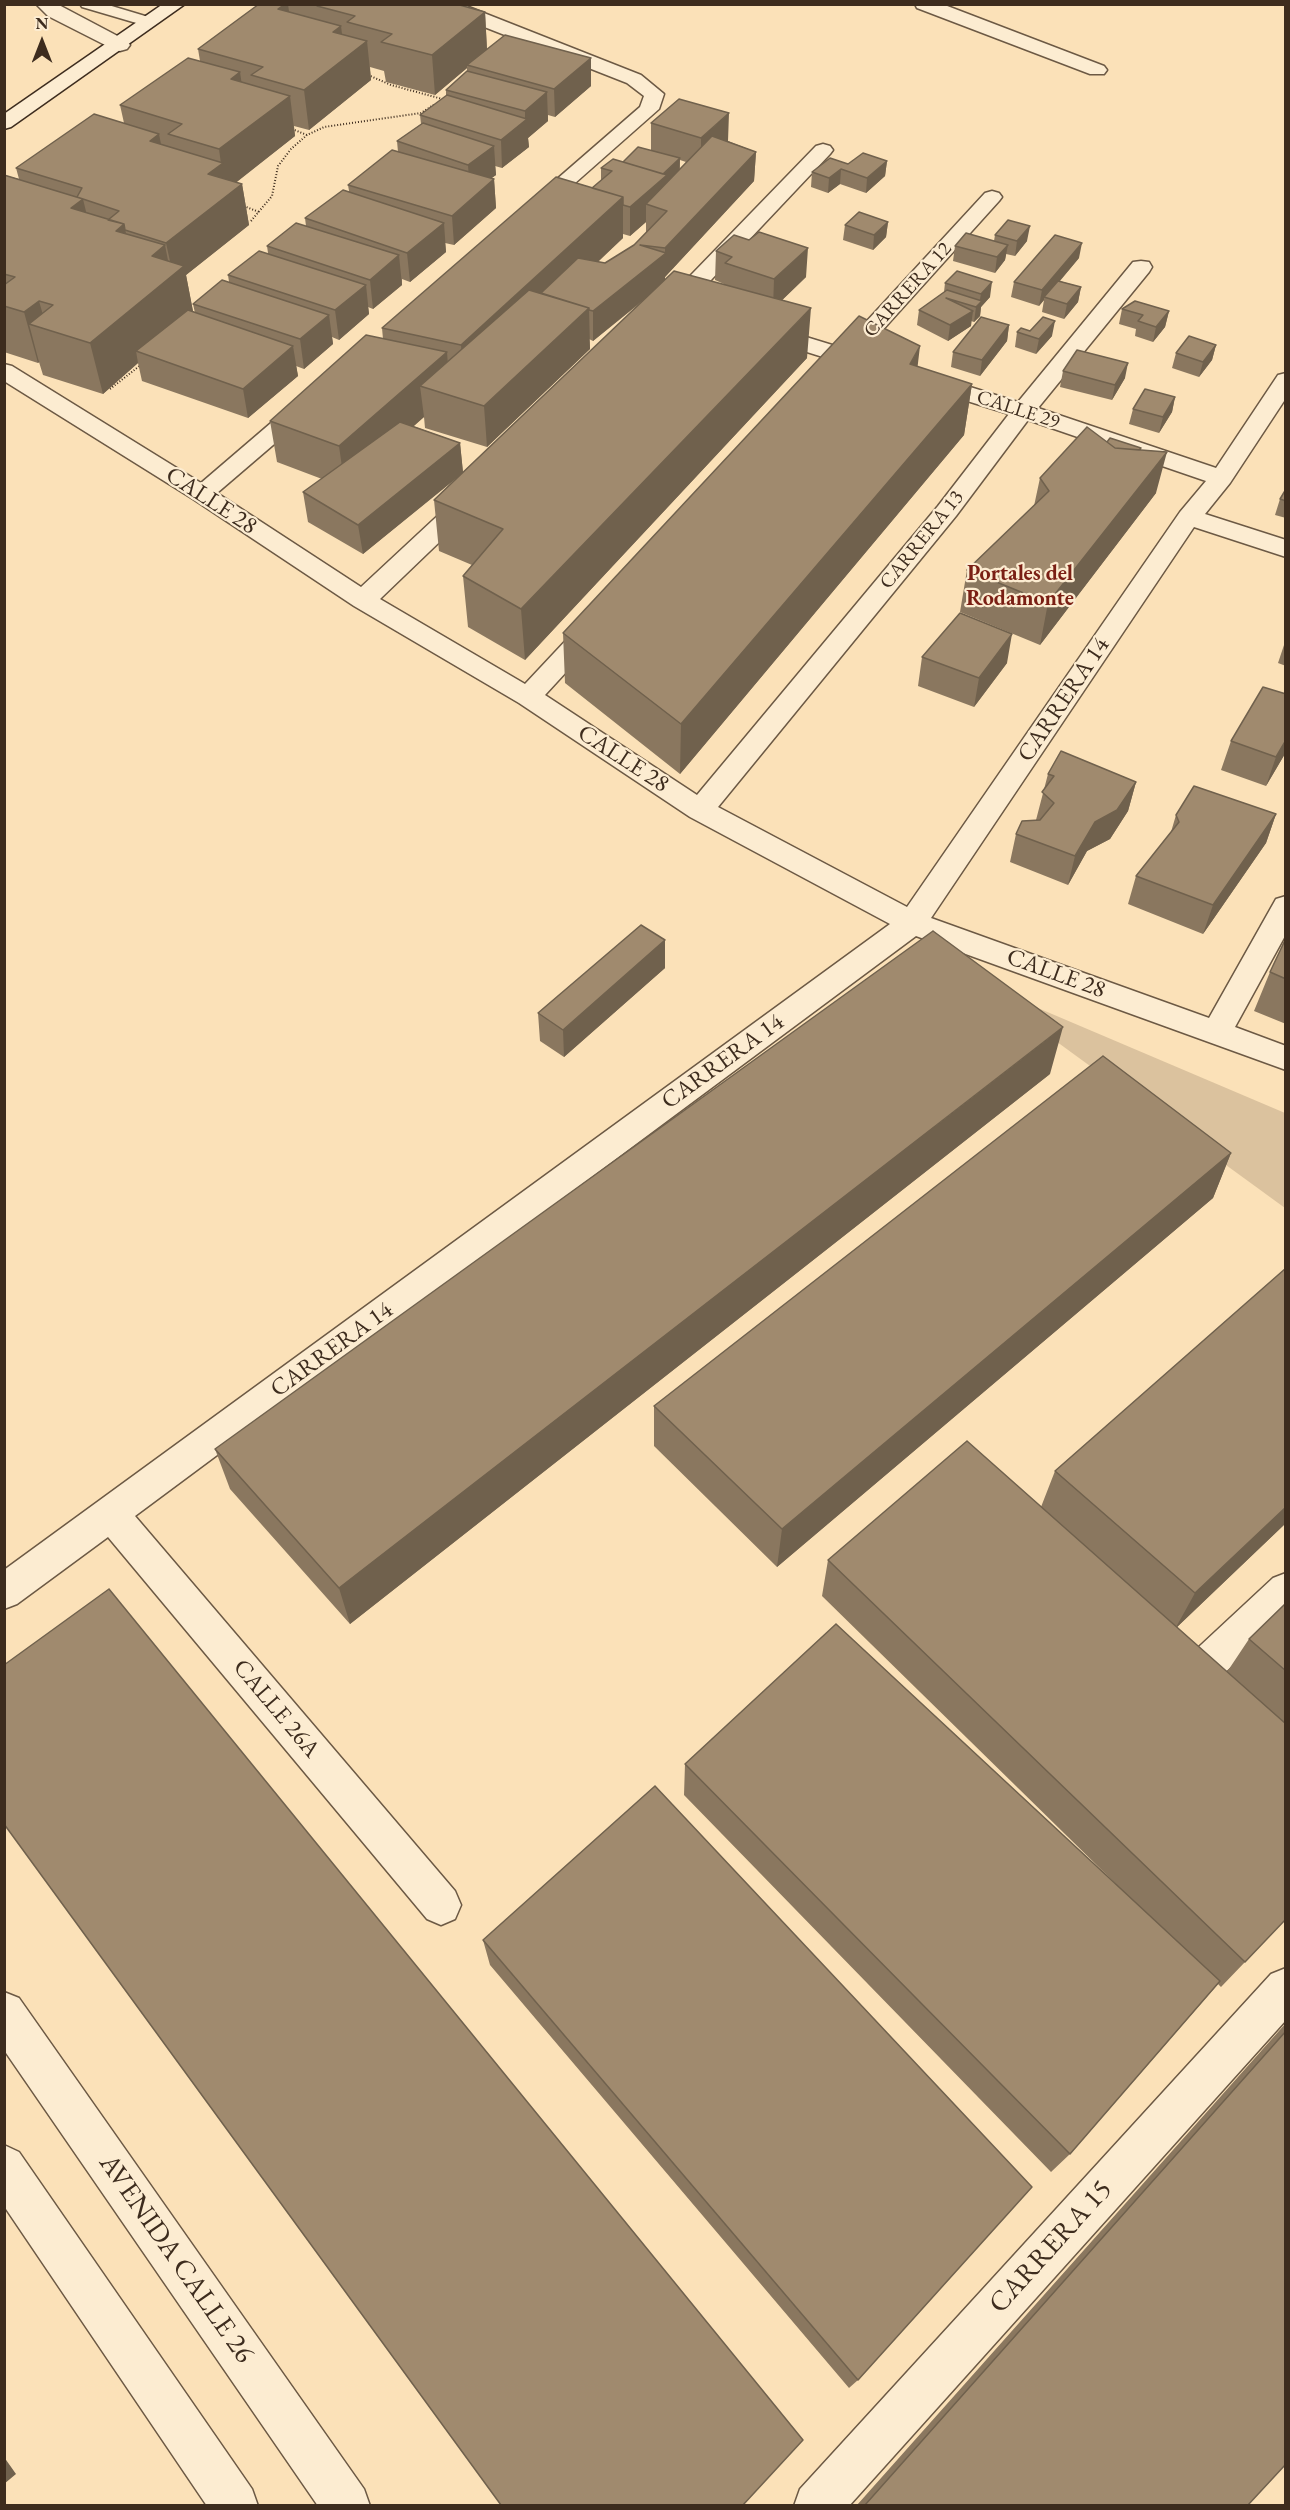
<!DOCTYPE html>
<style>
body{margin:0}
#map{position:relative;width:1290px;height:2510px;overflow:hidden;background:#fbe1b8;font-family:"EB Garamond",serif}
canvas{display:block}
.frame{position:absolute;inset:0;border:6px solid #3d2c1e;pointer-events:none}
.north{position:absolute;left:12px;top:12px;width:60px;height:60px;-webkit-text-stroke:4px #fcecd1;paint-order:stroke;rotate:0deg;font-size:16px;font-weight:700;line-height:24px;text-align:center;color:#3d2c1e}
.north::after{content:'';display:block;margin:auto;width:21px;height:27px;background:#3d2c1e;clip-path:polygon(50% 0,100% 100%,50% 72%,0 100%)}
</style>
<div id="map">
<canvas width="1290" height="2510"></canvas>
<div class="frame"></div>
<div class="north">N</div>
</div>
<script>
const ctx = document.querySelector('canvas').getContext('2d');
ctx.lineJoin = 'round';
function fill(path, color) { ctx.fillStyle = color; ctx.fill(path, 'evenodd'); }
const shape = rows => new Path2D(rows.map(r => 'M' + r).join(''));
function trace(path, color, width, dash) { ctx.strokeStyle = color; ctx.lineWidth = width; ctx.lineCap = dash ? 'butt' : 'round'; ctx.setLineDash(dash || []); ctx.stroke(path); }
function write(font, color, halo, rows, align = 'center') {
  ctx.font = font + ' "EB Garamond",serif'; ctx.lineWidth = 4.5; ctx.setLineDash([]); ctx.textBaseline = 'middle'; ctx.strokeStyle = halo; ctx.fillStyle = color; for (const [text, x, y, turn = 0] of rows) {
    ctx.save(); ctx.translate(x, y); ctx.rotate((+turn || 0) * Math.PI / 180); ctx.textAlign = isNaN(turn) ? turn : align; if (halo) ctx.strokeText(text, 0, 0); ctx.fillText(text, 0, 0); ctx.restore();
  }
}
fill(shape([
 [972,980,1285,1113,1285,1208]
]), '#dbc29e');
const lane = shape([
 [80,4,105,4,155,19,158,22,150,27,82,7,80,4]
]);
const street = shape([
 [36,4,57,4,127,41,130,45,127,49,120,51,113,49,48,16,36,4],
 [434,4,461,4,641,75,664,94,659,109,540,214,533,216,526,214,523,210,526,206,640,107,644,96,627,83,436,8,434,4],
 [915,4,942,4,1104,66,1107,70,1104,74,1090,74,917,8,915,4],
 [823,144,830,146,833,150,830,154,677,316,669,318,661,316,658,311,661,306,816,146,823,144],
 [992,191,999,193,1002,197,999,201,861,354,874,358,877,363,874,368,866,370,858,368,759,337,756,332,759,327,767,325,842,348,985,193,992,191],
 [1141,261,1149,262,1152,267,1149,272,1038,408,1216,468,1278,375,1286,373,1286,398,1230,483,1205,514,1286,540,1286,557,1194,527,931,918,1209,1018,1276,899,1286,896,1286,934,1235,1027,1286,1046,1286,1070,916,936,135,1516,455,1891,461,1905,455,1919,441,1925,427,1919,108,1537,17,1604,4,1609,4,1570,890,924,690,817,519,703,354,606,193,499,4,381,4,364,12,366,201,483,299,399,307,397,315,399,319,404,315,409,217,493,361,587,461,494,470,492,479,494,482,499,479,504,380,599,525,684,585,620,594,618,603,620,607,626,603,632,545,695,697,795,938,506,1009,414,919,386,916,381,919,376,927,374,935,376,1018,402,1133,262,1141,261],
 [1028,420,1206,481,1180,512,907,907,718,807,956,516,1028,420],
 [1286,1573,1286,1615,1199,1697,1186,1702,1173,1697,1167,1684,1173,1671,1273,1578,1286,1573],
 [1286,1968,1286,2020,849,2506,794,2506,800,2489,1271,1974,1286,1968],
 [4,1992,19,1998,364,2489,370,2506,318,2506,4,2050,4,1992],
 [4,2145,19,2152,252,2489,258,2506,207,2506,4,2206,4,2145]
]);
const secondary = shape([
 [163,4,185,4,11,127,4,129,4,114,163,4]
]);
trace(lane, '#6c5944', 3);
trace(street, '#6c5944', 3);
trace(secondary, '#3d2c1e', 3);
trace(shape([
 [368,75,391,85,446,100],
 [292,129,307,135],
 [241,205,259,212],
 [251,221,272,196,278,166,291,149,307,135,324,127,421,113,435,104],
 [110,389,142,364]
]), '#3d2c1e', 2, [1, 2]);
fill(lane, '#fcecd1');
fill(street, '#fcecd1');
fill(secondary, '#fcecd1');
fill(shape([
 [259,4,456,4,485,12,487,49,591,58,591,86,555,117,548,115,548,121,528,138,529,147,502,168,495,166,496,175,491,178,494,179,496,208,454,245,445,243,446,252,410,282,402,279,402,285,373,309,368,307,369,314,339,340,332,337,333,344,304,369,296,366,298,376,248,418,142,381,138,363,103,394,43,375,39,362,38,363,4,352,4,175,19,179,16,168,124,123,120,105,200,61,198,49],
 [370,67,384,71,386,82,435,95,467,68,467,71,446,90,446,96,420,115,421,124,397,141,398,152,348,185,349,191,305,218,306,226,267,246,268,253,228,275,229,282,193,304,195,313,193,312,186,275,249,225,242,184,236,182,295,136,294,126,309,130,371,80],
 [651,123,728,141,756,152,754,181,665,277,665,279,724,284,715,280,716,251,806,277,782,300,807,358,525,660,468,627,463,576,472,565,439,551,434,500,457,477,363,554,308,522,303,492,322,479,277,462,270,421,383,339,382,328,592,188,601,180,601,168,623,162,651,150],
 [680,160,686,162,680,169],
 [646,222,646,233,634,245,605,263,598,262,623,238,623,234,630,236],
 [644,300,463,472,460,443,413,426,424,417,425,428,487,447,590,349,589,339,593,341],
 [887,161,885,176,866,193,840,184,828,193,811,187,812,172,848,164],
 [888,222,886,237,873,250,843,240,845,225],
 [995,235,1027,241,1015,256,1006,254,1005,260,995,273,953,261,955,246,994,241],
 [1079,258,1060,281,1081,287,1078,302,1064,319,1042,312,1044,300,1039,306,1011,297,1014,282],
 [945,283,990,297,981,307,980,316,974,322,971,321,971,326,948,341,917,325,919,310,944,292],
 [1122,309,1169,311,1165,327,1153,342,1135,336,1136,329,1119,324],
 [1009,325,1007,341,980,376,951,367,953,352],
 [1017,332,1052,336,1036,354,1015,347],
 [1216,345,1212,360,1199,377,1172,368,1176,353],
 [918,367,972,384,964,435,680,774,565,683,563,633],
 [1063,371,1125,378,1112,400,1060,387],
 [1175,397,1172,412,1159,433,1129,424,1133,409],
 [1107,442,1141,448,1140,450,1156,493,1040,645,960,612,967,570,1034,506,1040,478],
 [1286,489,1286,518,1275,515,1280,499],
 [1286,639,1286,666,1278,663],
 [922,657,1007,663,974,707,918,686],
 [1286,694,1286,752,1266,786,1221,770,1231,741],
 [1048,774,1136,782,1128,811,1110,839,1087,851,1068,885,1010,862,1016,834,1036,820],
 [1276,814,1266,843,1203,934,1128,904,1136,876,1171,832,1176,815],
 [1286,938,1286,1024,1254,1011,1270,972],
 [665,940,665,968,564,1057,540,1041,538,1013],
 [1050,1074,350,1624,230,1489,215,1449],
 [1231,1153,1213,1198,777,1567,654,1446,654,1406],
 [1286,1268,1286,1523,1177,1627,1227,1672,1249,1639,1286,1603,1286,1919,1245,1962,1221,1987,1218,1984,1070,2154,1051,2172,684,1795,685,1764,1116,1884,822,1596,828,1560,1041,1507,1055,1471],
 [483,1940,858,2380,849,2388,490,1965],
 [1286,2023,1286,2464,1248,2505,857,2505]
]), '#8a775f');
fill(shape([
 [285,4,288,4,293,42,278,9],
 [485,12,487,51,467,65,467,68,435,95,432,55],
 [341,26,345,58,367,41,371,80,309,130,304,90,333,32],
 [591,58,591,86,555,117,554,89],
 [240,72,246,113,231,79],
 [547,92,548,121,528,138,529,147,502,168,501,140,525,120,525,111],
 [290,96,295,136,228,189,242,184,249,225,186,275,194,316,136,351,138,363,103,394,90,343,152,256,165,245,171,276,173,275,166,243,208,174,221,164,219,149],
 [729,113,728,141,701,167,701,138],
 [159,134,167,174,150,141],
 [494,146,496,175,470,194,468,165],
 [756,152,754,181,665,277,665,282,593,341,593,311,665,254,665,248],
 [680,158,679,173,646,204,646,222,630,236,630,207],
 [887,161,885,176,866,193,867,178],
 [841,169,840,184,828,193,829,178],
 [494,179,496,208,454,245,452,216],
 [623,197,623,238,464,386,461,345],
 [83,199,95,249,71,208],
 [888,222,886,237,873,250,874,235],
 [444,223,446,252,410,282,407,253],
 [124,224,135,275,116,231],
 [1030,226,1027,241,1015,256,1017,241],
 [1082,243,1079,258,1046,297,1044,297,1044,300,1039,306,1042,290],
 [1008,245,1005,260,995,273,997,257],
 [808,248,806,277,773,309,774,279],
 [399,255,402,285,373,309,370,280],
 [992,282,990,297,981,307,980,316,974,322,976,307,979,304,981,294],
 [366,285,369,314,339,340,335,310],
 [1081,287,1078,302,1064,319,1067,304],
 [39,301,47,329,29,324,39,362,38,363,24,312],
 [589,308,590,349,487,447,484,406],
 [811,308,807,358,525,660,521,609],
 [973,311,971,326,948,341,950,325],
 [1169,311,1165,327,1153,342,1156,327],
 [329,315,333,344,304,369,300,339],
 [1055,321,1052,336,1036,354,1039,339],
 [1009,325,1007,341,980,376,982,360],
 [1216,345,1212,360,1199,377,1203,362],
 [293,346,298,376,248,418,243,389],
 [920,346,914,397,910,364],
 [447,352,450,393,420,386,424,417,345,488,339,446],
 [1128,363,1125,378,1112,400,1115,385],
 [972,384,964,435,680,774,681,724],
 [1175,397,1172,412,1159,433,1163,417],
 [460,443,463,473,363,554,358,525],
 [1167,452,1156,493,1040,645,1048,603],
 [1012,634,1007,663,974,707,979,678],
 [1286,740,1286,752,1266,786,1276,757],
 [1136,782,1128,811,1110,839,1087,851,1068,885,1075,856,1095,822],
 [1276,814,1266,843,1203,934,1213,905],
 [665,940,665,968,564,1057,563,1030],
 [1063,1027,1050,1074,350,1624,339,1588],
 [1231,1153,1213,1198,777,1567,782,1529],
 [1286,1507,1286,1523,1175,1629,1195,1593],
 [4,2457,16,2474,4,2484]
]), '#70614d');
const building = shape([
 [259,4,285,4,278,9,341,26,333,32,367,41,304,90,251,75,263,67,198,49,259,4],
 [319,4,456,4,485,12,432,55,381,42,392,34,347,22,355,16,317,6,319,4],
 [505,35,591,58,554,89,467,65,505,35],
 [188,58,240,72,231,79,290,96,219,149,168,134,182,124,120,105,188,58],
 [467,71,547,92,525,111,446,90,467,71],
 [447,95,527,119,501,140,420,115,447,95],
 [679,99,729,113,701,138,651,123,679,99],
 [94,114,159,134,150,141,223,163,208,174,242,184,166,243,125,230,124,224,108,220,119,211,77,197,82,188,16,168,94,114],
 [423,123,494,146,468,165,397,141,423,123],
 [712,136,756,152,665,248,640,245,666,253,593,311,589,310,589,308,541,293,578,258,605,263,634,245,667,211,646,204,712,136],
 [638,147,680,158,663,174,623,162,638,147],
 [392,150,494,179,452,216,348,185,392,150],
 [863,153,887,161,867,178,841,169,829,178,812,172,830,158,848,164,863,153],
 [613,159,667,175,630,207,623,205,623,197,592,188,612,171,601,168,613,159],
 [4,175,83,199,71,208,124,224,116,231,165,245,152,256,184,266,90,343,29,324,53,305,39,301,24,312,4,306,4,285,15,277,4,274,4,175],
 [556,177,623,197,461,345,382,328,556,177],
 [343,190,444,223,407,253,305,218,343,190],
 [859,212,888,222,874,235,845,225,859,212],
 [1008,220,1030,226,1017,241,995,235,1008,220],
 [296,223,399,255,370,280,267,246,296,223],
 [759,232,808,248,774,279,725,263,732,257,716,251,734,235,749,240,759,232],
 [966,233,1008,245,997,257,955,246,966,233],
 [1055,235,1082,243,1042,290,1014,282,1055,235],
 [259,251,366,285,335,310,228,275,259,251],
 [674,271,811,308,521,609,463,576,503,529,434,500,674,271],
 [957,271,992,282,981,294,945,283,957,271],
 [222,280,329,315,300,339,193,304,222,280],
 [1058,281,1081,287,1067,304,1044,297,1058,281],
 [529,290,589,308,484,406,420,386,529,290],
 [947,290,982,301,976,307,946,298,973,311,950,325,919,310,947,290],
 [1135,301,1169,311,1156,327,1138,321,1143,315,1122,309,1135,301],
 [188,310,293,346,243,389,136,351,188,310],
 [859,316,920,346,910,364,972,384,681,724,563,633,859,316],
 [981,317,1009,325,982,360,953,352,981,317],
 [1043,317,1055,321,1039,339,1017,332,1021,328,1030,331,1043,317],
 [366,335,447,352,339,446,270,421,366,335],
 [1189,336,1216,345,1203,362,1176,353,1189,336],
 [1077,350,1128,363,1115,385,1063,371,1077,350],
 [1145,389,1175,397,1163,417,1133,409,1145,389],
 [400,422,460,443,358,525,303,492,400,422],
 [1087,427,1115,448,1167,452,1048,603,967,570,1049,491,1040,478,1087,427],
 [1110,438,1141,448,1139,450,1115,448,1107,442,1110,438],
 [1286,489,1286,501,1280,499,1286,489],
 [960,613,1012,634,979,678,922,657,960,613],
 [1263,687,1286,694,1286,740,1276,757,1231,741,1263,687],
 [1061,751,1136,782,1117,810,1095,822,1075,856,1016,834,1022,821,1040,820,1054,803,1042,792,1054,776,1048,774,1061,751],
 [1194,786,1276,814,1213,905,1136,876,1179,822,1176,815,1194,786],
 [641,925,665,940,563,1030,538,1013,641,925],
 [933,931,1063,1027,339,1588,215,1449,933,931],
 [1286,938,1286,979,1270,972,1286,938],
 [1103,1056,1231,1153,782,1529,654,1406,1103,1056],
 [1286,1268,1286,1507,1195,1593,1055,1471,1286,1268],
 [967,1441,1286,1724,1286,1919,1245,1962,828,1560,967,1441],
 [109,1589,803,2440,743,2505,501,2505,4,1824,4,1665,109,1589],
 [1286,1603,1286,1671,1249,1639,1286,1603],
 [836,1624,1220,1981,1070,2154,685,1764,836,1624],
 [655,1786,1032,2187,858,2380,483,1940,655,1786],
 [1286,2031,1286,2464,1248,2505,865,2505,1286,2031]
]);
fill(building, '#a08a6e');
trace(building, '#70614d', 1.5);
write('20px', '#3d2c1e', '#fcecd1', [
 ["CARRERA 12",908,290,-48],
 ["CALLE 29",1018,410,18],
 ["CARRERA 13",922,540,-51]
]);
write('bold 22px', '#7a1f14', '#fcecd1', [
 ["Portales del",1020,574],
 ["Rodamonte",1020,599]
]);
write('24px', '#3d2c1e', '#fcecd1', [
 ["CALLE 28",211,501,33],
 ["CARRERA 14",1064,700,-56],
 ["CALLE 28",623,759,33],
 ["CALLE 28",1056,974,20],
 ["CARRERA 14",723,1062,-36],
 ["CARRERA 14",332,1350,-36],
 ["CALLE 26A",276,1709,50]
]);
write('28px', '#3d2c1e', '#fcecd1', [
 ["CARRERA 15",1051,2247,-48],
 ["AVENIDA CALLE 26",176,2259,55]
]);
</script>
